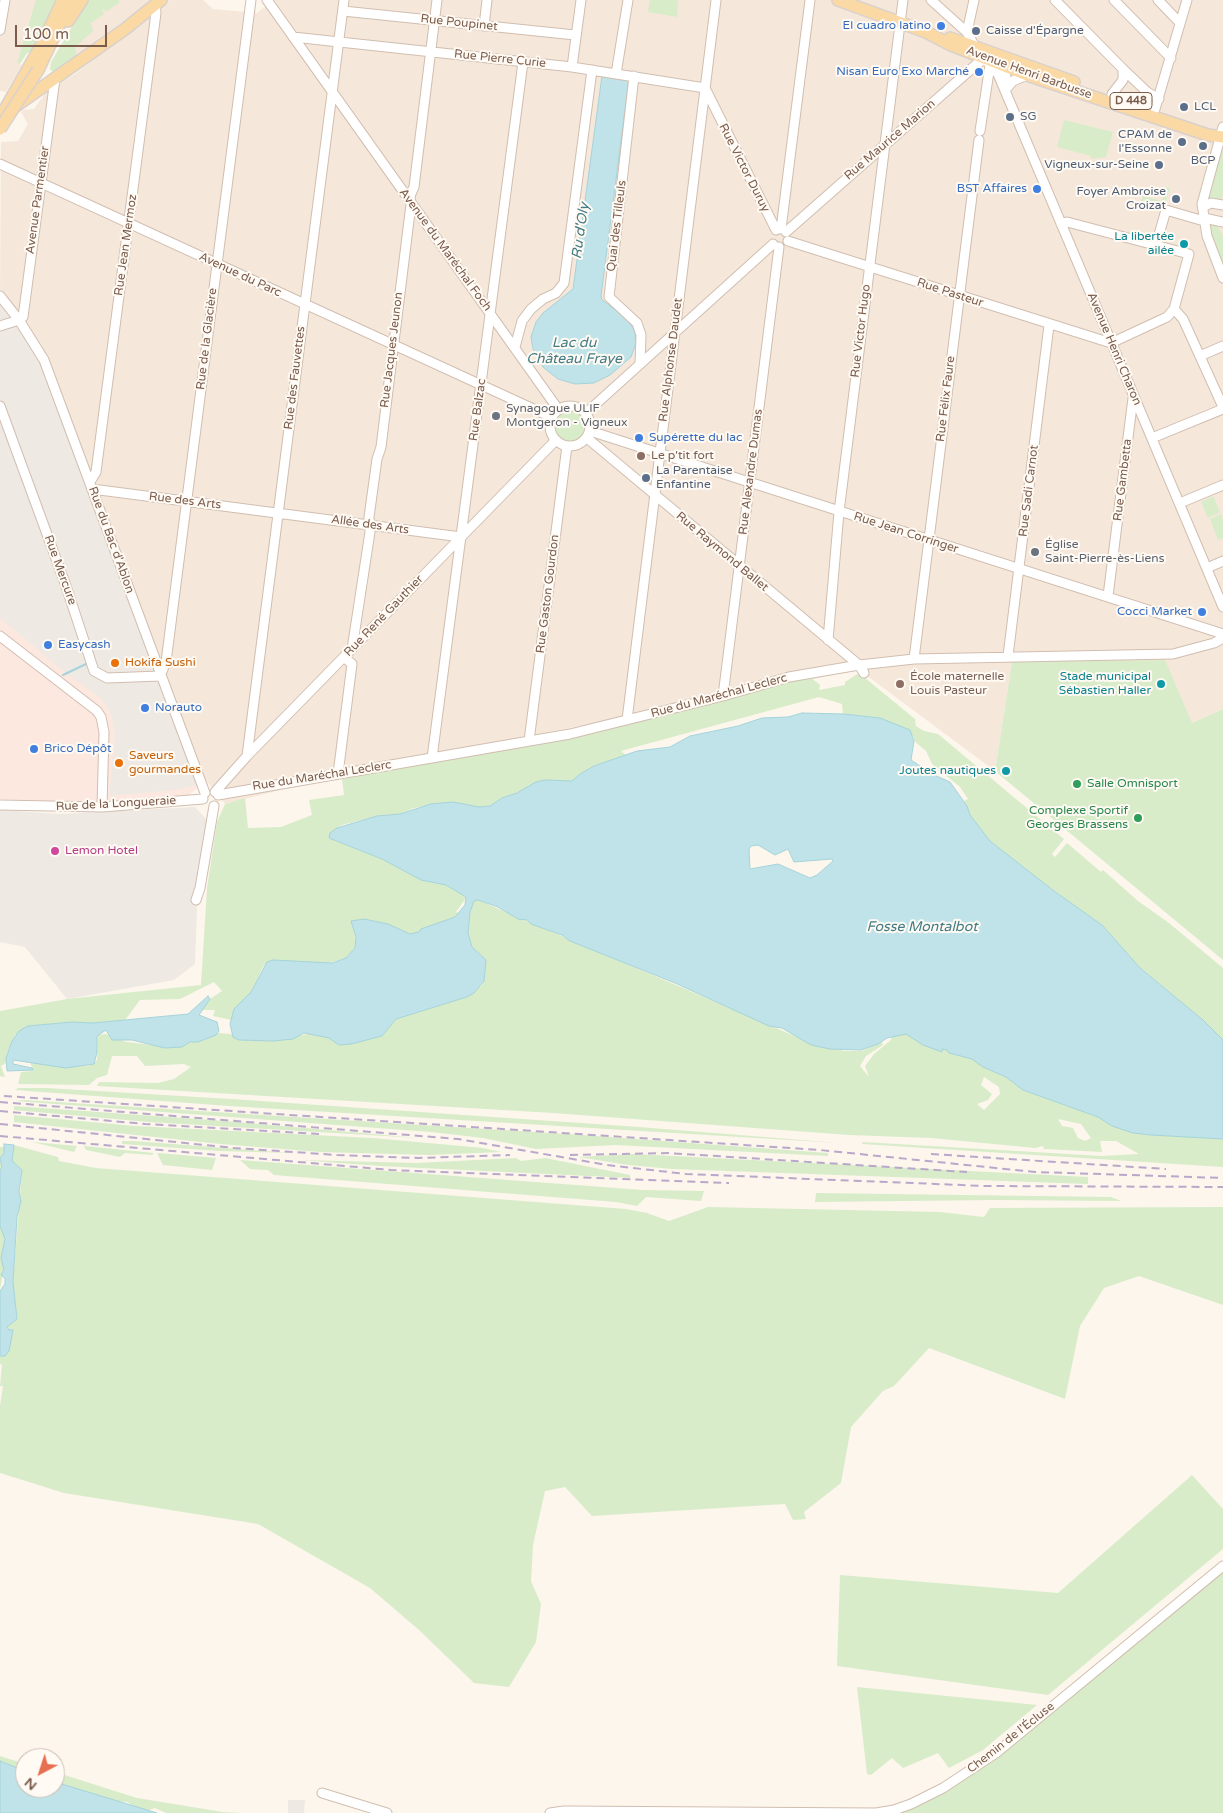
<!DOCTYPE html>
<meta charset="utf-8">
<style>
body{margin:0}
#map{position:relative;width:1223px;height:1813px;overflow:hidden;background:#fdf6ec;font-family:"Varela Round",sans-serif}
canvas{display:block}
.north{position:absolute;left:15px;top:1748px;width:50px;height:50px;box-sizing:border-box;background:#fffaf3;border:1px solid #cabbb1;border-radius:50%;rotate:220deg;font-size:14px;font-weight:700;line-height:20px;text-align:center;color:#7a5c4d}
.north::after{content:'';display:block;margin:auto;width:18px;height:22px;background:#e76f51;clip-path:polygon(50% 0,100% 100%,50% 72%,0 100%)}
.scale{position:absolute;left:15px;top:25px;width:92px;height:22px;box-sizing:border-box;border:2px solid #7a5c4d;border-top:0;padding-left:6px;font-size:15px;line-height:18px;white-space:nowrap;color:#7a5c4d;-webkit-text-stroke:4px #fffaf3;paint-order:stroke}
</style>
<div id="map">
<canvas width="1223" height="1813"></canvas>
<div class="north">N</div>
<div class="scale">100 m</div>
</div>
<script>
const ctx = document.querySelector('canvas').getContext('2d');
ctx.lineJoin = 'round';
function fill(path, color) { ctx.fillStyle = color; ctx.fill(path, 'evenodd'); }
const shape = rows => new Path2D(rows.map(r => 'M' + r).join(''));
function trace(path, color, width, dash) { ctx.strokeStyle = color; ctx.lineWidth = width; ctx.lineCap = dash ? 'butt' : 'round'; ctx.setLineDash(dash || []); ctx.stroke(path); }
function write(font, color, halo, rows, align = 'center') {
  ctx.font = font + ' "Varela Round",sans-serif'; ctx.lineWidth = 4; ctx.setLineDash([]); ctx.textBaseline = 'middle'; ctx.strokeStyle = halo; ctx.fillStyle = color; for (const [text, x, y, turn = 0] of rows) {
    ctx.save(); ctx.translate(x, y); ctx.rotate((+turn || 0) * Math.PI / 180); ctx.textAlign = isNaN(turn) ? turn : align; if (halo) ctx.strokeText(text, 0, 0); ctx.fillText(text, 0, 0); ctx.restore();
  }
}
fill(shape([
 [0,0,39,0,19,64,22,65,6,92,0,91],
 [100,0,150,0,150,2,65,63],
 [169,0,203,0,213,9,257,13,274,0,1223,0,1223,709,1192,723,1012,662,995,771,858,669,742,695,392,762,225,804,183,752,0,300,1,142,18,141,28,124,21,112,23,110,34,109,47,91,75,74]
]), '#f5e8da');
fill(shape([
 [0,300,183,752,197,788,189,795,67,804,0,799]
]), '#fde8e0');
fill(shape([
 [0,296,43,359,202,784,175,790,109,796,115,735,111,714,101,698,67,674,0,618],
 [195,807,207,820,198,884,195,964,174,980,67,999,25,947,0,942,0,810,60,814],
 [288,1800,305,1800,304,1813,288,1813]
]), '#efe9e4');
fill(shape([
 [36,0,56,0,32,52,27,53,20,64,17,63],
 [88,0,118,0,120,2,106,12,104,9,102,11,104,14,91,23,93,31,75,47,77,56,53,72,50,69,51,62],
 [650,0,678,0,677,17,648,12],
 [1064,120,1113,132,1106,157,1091,159,1091,156,1057,147],
 [1223,147,1223,194,1221,201,1208,199],
 [1166,187,1170,188,1164,208,1141,201,1143,196,1162,201],
 [1211,224,1218,227,1223,235,1223,269,1212,243,1209,225],
 '553 426a18 18 0 1 1 36 0a18 18 0 1 1-36 0Z',
 [1213,496,1220,512,1208,518,1201,502],
 [1221,514,1223,520,1223,538,1218,540,1210,519],
 [1165,660,1192,723,1223,709,1223,960,995,771,1012,662],
 [859,673,915,719,916,726,924,731,938,734,1064,839,1052,854,1055,857,1067,843,1101,872,1103,870,1138,901,1169,923,1223,968,1223,1040,1203,1020,1140,968,1102,925,1054,891,990,841,970,815,964,801,968,799,960,787,932,764,926,751,914,741,914,737,880,718,843,714,842,704,819,697,621,751,626,755,594,766,580,774,573,781,545,780,536,783,517,793,502,798,490,806,479,807,453,802,414,808,400,814,377,816,342,825,330,833,334,840,382,859,421,880,446,885,460,893,466,898,456,912,461,914,414,935,403,933,388,924,364,919,352,924,356,940,355,948,346,958,328,963,298,962,264,965,251,992,234,1009,231,1020,213,1016,215,1010,202,1010,210,999,222,991,214,982,180,999,140,1000,125,1020,93,1023,72,1022,28,1026,15,1035,7,1053,6,1063,1,1066,5,1077,0,1076,0,1011,67,999,201,985,207,888,217,822,225,804,245,798,248,828,281,827,312,815,309,800,344,795,342,779,641,720,810,677,820,685,819,690,845,685,845,682],
 [478,900,804,1040,844,1051,862,1051,882,1042,883,1045,866,1056,860,1066,869,1077,865,1066,874,1054,891,1040,896,1022,989,1066,988,1069,1006,1077,1023,1090,1098,1117,1112,1126,1133,1133,1151,1135,1223,1139,1223,1167,862,1144,863,1142,1102,1156,1139,1154,1116,1141,1100,1141,1102,1152,1044,1149,1043,1146,1035,1148,931,1138,849,1135,553,1113,97,1086,99,1082,158,1083,174,1079,191,1067,184,1064,145,1066,137,1056,112,1056,107,1075,97,1078,89,1085,18,1084,21,1072,33,1071,30,1061,59,1067,88,1066,97,1060,98,1035,106,1034,126,1042,162,1046,201,1041,218,1033,231,1034,239,1040,269,1041,308,1034,329,1038,340,1045,382,1036,396,1019,467,997,482,985,486,960,472,947,468,933,470,912,474,901],
 [984,1077,999,1087,1000,1094,984,1110,977,1104,988,1100,992,1094,981,1085],
 [1058,1119,1081,1124,1091,1138,1085,1141,1078,1138,1073,1128,1062,1126],
 [18,1088,47,1088,231,1099,639,1127,839,1143,229,1106,15,1090],
 [25,1100,582,1135,828,1153,828,1156,615,1145,536,1149,483,1138,431,1132,15,1101],
 [14,1106,225,1121,419,1138,149,1122,14,1110],
 [14,1115,135,1126,373,1138,483,1148,501,1152,430,1155,320,1152,220,1144,14,1122],
 [122,1141,133,1141,291,1153,219,1151,122,1144],
 [32,1142,77,1146,74,1152],
 [14,1145,58,1157,59,1161,96,1168,626,1209,647,1213,669,1221,708,1207,940,1212,984,1217,990,1208,1223,1207,1223,1305,1139,1276,1104,1288,1080,1326,1065,1399,929,1348,894,1386,883,1391,851,1427,841,1483,804,1512,806,1519,793,1520,785,1504,592,1516,565,1487,545,1491,533,1545,531,1581,541,1604,536,1642,509,1687,474,1683,419,1630,370,1588,258,1524,64,1493,0,1473,0,1406,3,1386,0,1386,2,1365,0,1364,0,1356,5,1356,13,1331,9,1330,7,1327,17,1319,13,1282,22,1170,12,1161],
 [84,1146,85,1146,154,1153,152,1155,125,1153,120,1157,86,1150],
 [0,1147,7,1147,4,1232,6,1261,0,1289],
 [157,1153,158,1153,216,1158,212,1170,163,1165],
 [634,1154,1088,1177,1088,1184,672,1169,628,1165,578,1157],
 [516,1158,521,1161,545,1158,630,1175,630,1178,380,1166,299,1160,416,1163],
 [240,1160,643,1190,704,1191,701,1201,646,1197,637,1206,616,1202,274,1175,268,1170,250,1169],
 [816,1193,1111,1197,1121,1201,994,1200,815,1202],
 [1192,1475,1223,1509,1223,1549,1048,1695,837,1666,840,1575,1058,1593],
 [1223,1568,1223,1813,900,1813,965,1776],
 [857,1687,1037,1705,983,1750,949,1768,938,1753,903,1768,892,1758,871,1775,867,1774],
 [0,1756,25,1764,25,1775,0,1766],
 [55,1772,137,1798,223,1812,245,1813,166,1813,155,1808,143,1812,127,1802,110,1801,55,1786]
]), '#d8ecc9');
const water = shape([
 [602,76,629,79,601,296,602,300,628,319,635,332,636,343,631,357,610,375,594,383,575,384,558,379,543,367,533,349,531,337,536,322,543,313,573,289,602,76],
 [802,713,843,714,880,718,910,730,914,741,911,760,932,774,950,782,967,806,970,815,990,841,1054,891,1102,925,1140,968,1203,1020,1223,1040,1223,1139,1151,1135,1133,1133,1112,1126,1098,1117,1023,1090,1006,1077,983,1067,972,1059,949,1053,947,1050,942,1049,942,1052,923,1045,906,1034,887,1038,878,1044,861,1050,830,1049,811,1045,782,1028,769,1026,675,983,570,941,562,935,531,924,527,920,518,919,498,907,478,900,474,901,470,912,468,933,472,947,486,960,484,981,474,993,467,997,396,1019,382,1036,351,1044,339,1045,329,1038,304,1033,293,1039,273,1041,239,1040,233,1037,230,1024,234,1009,251,992,267,962,273,960,332,963,346,958,355,948,356,937,351,921,364,919,388,924,410,934,419,932,421,929,455,917,465,905,466,897,446,885,421,880,382,859,329,838,330,833,337,828,377,816,400,814,431,804,453,802,479,807,490,806,502,798,517,793,536,782,545,780,572,781,580,774,594,766,637,751,670,747,690,736,738,726,762,718,788,717,802,713],
 [758,845,775,855,788,849,794,862,832,859,833,861,817,875,810,878,778,864,750,869,749,849,751,846,758,845],
 [208,996,210,999,199,1015,217,1022,219,1031,216,1035,198,1042,190,1042,182,1047,165,1048,132,1040,112,1040,106,1030,97,1036,97,1052,94,1064,66,1068,13,1060,13,1064,32,1068,33,1070,7,1071,6,1058,12,1041,19,1031,28,1026,72,1022,93,1023,188,1014,208,996],
 [4,1144,14,1145,12,1161,22,1170,19,1192,21,1201,17,1217,13,1282,17,1319,7,1327,9,1330,13,1330,9,1351,5,1356,0,1356,0,1291,5,1284,5,1278,1,1275,4,1270,1,1258,5,1239,0,1226,0,1171,2,1167,0,1158,4,1153,4,1144],
 [0,1761,25,1771,25,1788,55,1788,55,1782,157,1813,0,1813,0,1761]
]);
fill(water, '#bfe3e8');
trace(water, '#a5d3da', 1);
trace(shape([
 [63,675,86,664]
]), '#a5d3da', 2);
const minor = shape([
 [267,0,558,409],
 [931,0,971,36],
 [1055,0,1123,69,1147,92,1159,99],
 [1114,0,1171,58],
 [1158,0,1180,23],
 [343,11,575,35],
 [484,26,487,0],
 [0,30,5,0],
 [967,32,976,49],
 [967,32,974,0],
 [293,37,572,67,705,88,776,230],
 [985,59,998,74,1223,607],
 [1002,62,1008,86],
 [572,67,581,0],
 [616,74,628,0],
 [634,76,609,297,637,323,641,335,640,364],
 [1006,89,1013,81,1027,75],
 [1112,94,1123,80,1123,69],
 [1155,109,1187,0],
 [1223,127,1202,204,1207,236,1223,278],
 [980,131,990,65],
 [0,164,551,417],
 [1203,207,1211,203,1223,205],
 [1204,218,1223,222],
 [781,229,810,0],
 [786,232,978,63,989,57],
 [788,241,1111,343,1167,317,1174,309,1189,254,1067,222,1061,224],
 [1156,245,1166,210,1204,221],
 [0,296,19,320,44,360,205,793],
 [1174,309,1183,319,1223,407],
 [19,320,23,317,55,79],
 [0,326,19,320],
 [515,347,522,321,531,309,543,299,556,293,564,283,592,70],
 [1200,356,1223,346],
 '550 426a20 20 0 1 1 40 0a20 20 0 1 1-40 0Z',
 [0,406,66,586,94,671,107,678,160,676,166,662,251,0],
 [586,413,773,244],
 [590,431,1223,634],
 [587,438,859,665,864,673],
 [1152,438,1223,409],
 [90,482,96,472,156,13,155,6],
 [92,489,461,537],
 [1180,503,1223,485],
 [1207,568,1223,561],
 [1108,596,1133,398],
 [0,636,97,711,101,717,104,732,102,807],
 [828,640,839,512,903,0],
 [352,649,370,532,369,517,377,459,381,447,411,204,410,196,414,187,437,0],
 [1008,656,1049,325],
 [914,659,979,140],
 [723,696,779,247],
 [627,720,716,0],
 [529,741,567,446],
 [247,756,344,0],
 [432,758,523,62],
 [338,774,352,664,344,657],
 [215,792,247,756,556,440],
 [218,795,570,734,723,696,789,677,859,665,914,659,1173,654,1214,643,1223,638],
 [0,805,102,807,203,799],
 [196,900,200,888,214,806],
 [322,1793,387,1813],
 [550,1813,564,1811,876,1813,894,1810,911,1804,943,1788,996,1753,1223,1566]
]);
const major = shape([
 [838,0,926,32,951,45,1027,75,1208,135,1223,137],
 [68,21,82,0],
 [950,38,1074,82],
 [38,70,71,0],
 [3,113,41,46,63,0],
 [0,117,125,29,161,0]
]);
trace(minor, '#d1beb0', 11);
trace(major, '#dad1cd', 14);
trace(minor, '#fff', 9);
trace(major, '#fbd9a5', 11);
trace(shape([
 [4,1096,820,1150,1035,1172,1223,1178],
 [0,1102,458,1139,607,1165,686,1174,986,1186,1223,1187],
 [0,1111,145,1124,319,1134],
 [0,1124,234,1148,337,1155,418,1158,510,1155],
 [0,1136,391,1170,729,1183],
 [931,1154,1166,1169],
 [570,1155,668,1153,967,1172]
]), '#b9a8c9', 2, [8, 5]);
const majorBridge = shape([
 [0,129,38,70]
]);
trace(majorBridge, '#dad1cd', 14, []);
trace(majorBridge, '#fbd9a5', 11);
for (const [x, y, r, color] of [
 [941,26,5,"#3f7fe0"],
 [976,31,5,"#5c6f8a"],
 [979,72,5,"#3f7fe0"],
 [1184,107,5,"#5c6f8a"],
 [1010,117,5,"#5c6f8a"],
 [1182,142,5,"#5c6f8a"],
 [1203,146,5,"#5c6f8a"],
 [1159,165,5,"#5c6f8a"],
 [1037,189,5,"#3f7fe0"],
 [1176,199,5,"#5c6f8a"],
 [1184,244,5,"#0f9aa8"],
 [496,416,5,"#6b7280"],
 [639,438,5,"#3f7fe0"],
 [641,456,5,"#8d6e63"],
 [646,478,5,"#5c6f8a"],
 [1035,552,5,"#6b7280"],
 [1202,612,5,"#3f7fe0"],
 [48,645,5,"#3f7fe0"],
 [115,663,5,"#e8710a"],
 [900,684,5,"#8d6e63"],
 [1161,684,5,"#0f9aa8"],
 [145,708,5,"#3f7fe0"],
 [34,749,5,"#3f7fe0"],
 [119,763,5,"#e8710a"],
 [1006,771,5,"#0f9aa8"],
 [1077,784,5,"#2e9e5b"],
 [1138,818,5,"#2e9e5b"],
 [55,851,5,"#d1479c"]
]) { const dot = new Path2D(); dot.arc(x, y, r, 0, 2 * Math.PI); ctx.fillStyle = color; ctx.fill(dot); trace(dot, '#fffaf3', 2); }
for (const [x, y, w] of [
 [1131,101,42]
]) { const box = new Path2D(); box.roundRect(x - w / 2, y - 8.5, w, 17, 4); ctx.fillStyle = '#fffaf3'; ctx.fill(box); trace(box, '#7a5c4d', 1); }
write('bold 11px', '#7a5c4d', null, [
 ["D 448",1131,101]
]);
write('12px', '#7a5c4d', '#fffaf3', [
 ["Rue Poupinet",459,23,6],
 ["Rue Pierre Curie",500,59,6],
 ["Avenue Henri Barbusse",1029,73,20],
 ["Rue Maurice Marion",890,140,-41],
 ["Rue Victor Duruy",744,168,63],
 ["Avenue Parmentier",38,200,-82],
 ["Quai des Tilleuls",617,226,-83],
 ["Rue Jean Mermoz",126,245,-82],
 ["Avenue du Maréchal Foch",445,250,54],
 ["Avenue du Parc",240,275,25],
 ["Rue Pasteur",950,293,18],
 ["Rue Victor Hugo",861,331,-83],
 ["Rue de la Glacière",207,339,-83],
 ["Avenue Henri Charon",1114,349,67],
 ["Rue Jacques Jeunon",392,350,-83],
 ["Rue Alphonse Daudet",671,360,-83],
 ["Rue des Fauvettes",295,378,-83],
 ["Rue Félix Faure",946,399,-83],
 ["Rue Balzac",478,410,-82],
 ["Rue Alexandre Dumas",751,472,-83],
 ["Rue Gambetta",1123,480,-83],
 ["Rue Sadi Carnot",1029,491,-83],
 ["Rue des Arts",185,501,7],
 ["Allée des Arts",370,525,8],
 ["Rue Jean Corringer",906,533,18],
 ["Rue du Bac d'Ablon",111,540,70],
 ["Rue Raymond Ballet",722,552,40],
 ["Rue Mercure",60,570,70],
 ["Rue Gaston Gourdon",548,594,-83],
 ["Rue René Gauthier",384,616,-46],
 ["Rue du Maréchal Leclerc",719,696,-15],
 ["Rue du Maréchal Leclerc",322,776,-9],
 ["Rue de la Longueraie",116,804,-3],
 ["Chemin de l'Écluse",1011,1738,-38]
]);
write('12px', '#366cbe', '#fffaf3', [
 ["El cuadro latino",931,26],
 ["Nisan Euro Exo Marché",969,72],
 ["BST Affaires",1027,189],
 ["Supérette du lac",649,438,"left"],
 ["Cocci Market",1192,612],
 ["Easycash",58,645,"left"],
 ["Norauto",155,708,"left"],
 ["Brico Dépôt",44,749,"left"]
], 'right');
write('12px', '#4e5e75', '#fffaf3', [
 ["Caisse d'Épargne",986,31],
 ["LCL",1194,107],
 ["SG",1020,117],
 ["CPAM de",1172,135,"right"],
 ["l'Essonne",1172,149,"right"],
 ["BCP",1203,161,"center"],
 ["Vigneux-sur-Seine",1149,165,"right"],
 ["Foyer Ambroise",1166,192,"right"],
 ["Croizat",1166,206,"right"],
 ["La Parentaise",656,471],
 ["Enfantine",656,485]
], 'left');
write('12px', '#0d838f', '#fffaf3', [
 ["La libertée",1174,237],
 ["ailée",1174,251],
 ["Stade municipal",1151,677],
 ["Sébastien Haller",1151,691],
 ["Joutes nautiques",996,771]
], 'right');
write('12px', '#5b616d', '#fffaf3', [
 ["Synagogue ULIF",506,409],
 ["Montgeron - Vigneux",506,423],
 ["Église",1045,545],
 ["Saint-Pierre-ès-Liens",1045,559]
], 'left');
write('12px', '#785e54', '#fffaf3', [
 ["Le p'tit fort",651,456],
 ["École maternelle",910,677],
 ["Louis Pasteur",910,691]
], 'left');
write('12px', '#c56008', '#fffaf3', [
 ["Hokifa Sushi",125,663],
 ["Saveurs",129,756],
 ["gourmandes",129,770]
], 'left');
write('12px', '#27864d', '#fffaf3', [
 ["Salle Omnisport",1087,784],
 ["Complexe Sportif",1128,811,"right"],
 ["Georges Brassens",1128,825,"right"]
], 'left');
write('12px', '#b23c85', '#fffaf3', [
 ["Lemon Hotel",65,851]
], 'left');
write('italic 14px', '#437c86', '#fffaf3', [
 ["Ru d'Oly",581,231,-82],
 ["Lac du",574,343],
 ["Château Fraye",574,359],
 ["Fosse Montalbot",922,927]
]);
</script>
